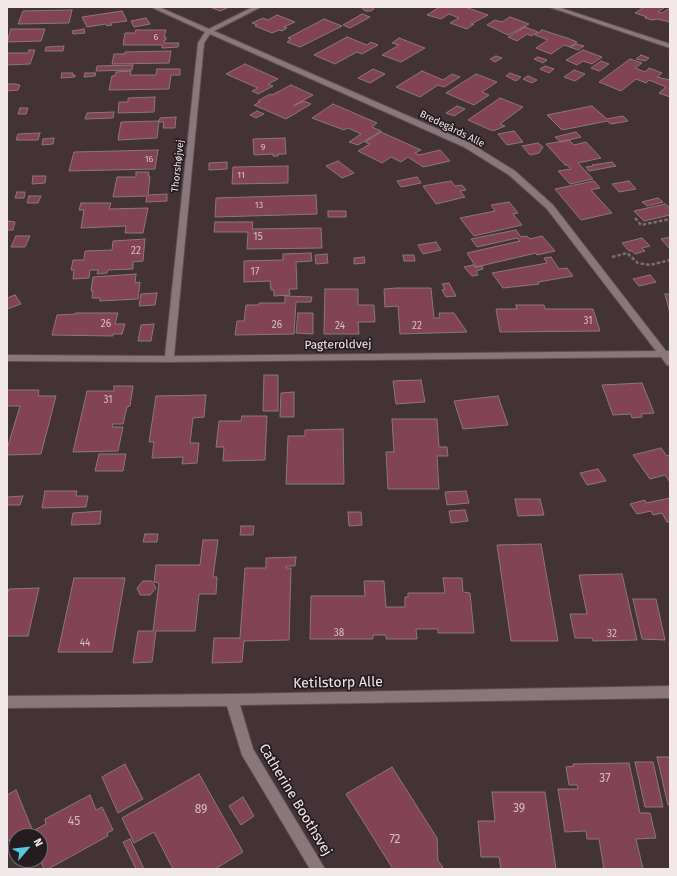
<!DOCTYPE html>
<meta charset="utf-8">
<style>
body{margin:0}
#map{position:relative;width:677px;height:876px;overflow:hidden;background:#433236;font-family:"Fira Sans",sans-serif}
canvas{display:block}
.frame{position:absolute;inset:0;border:8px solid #f2e7e9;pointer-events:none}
.north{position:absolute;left:8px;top:828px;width:40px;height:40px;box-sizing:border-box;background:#241c1e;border:1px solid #766d6f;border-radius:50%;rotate:62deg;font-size:11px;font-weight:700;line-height:16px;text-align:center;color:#f2e7e9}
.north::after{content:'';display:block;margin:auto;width:14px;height:18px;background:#56c9e0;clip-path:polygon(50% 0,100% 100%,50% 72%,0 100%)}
</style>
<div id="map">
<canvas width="677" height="876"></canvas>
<div class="frame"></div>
<div class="north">N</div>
</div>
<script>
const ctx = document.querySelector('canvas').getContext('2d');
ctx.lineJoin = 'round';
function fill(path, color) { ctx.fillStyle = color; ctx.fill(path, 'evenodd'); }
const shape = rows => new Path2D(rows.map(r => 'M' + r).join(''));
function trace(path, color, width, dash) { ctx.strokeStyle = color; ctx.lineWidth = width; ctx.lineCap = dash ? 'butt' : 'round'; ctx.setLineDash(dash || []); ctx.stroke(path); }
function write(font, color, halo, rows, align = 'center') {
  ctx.font = font + ' "Fira Sans",sans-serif'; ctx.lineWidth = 3.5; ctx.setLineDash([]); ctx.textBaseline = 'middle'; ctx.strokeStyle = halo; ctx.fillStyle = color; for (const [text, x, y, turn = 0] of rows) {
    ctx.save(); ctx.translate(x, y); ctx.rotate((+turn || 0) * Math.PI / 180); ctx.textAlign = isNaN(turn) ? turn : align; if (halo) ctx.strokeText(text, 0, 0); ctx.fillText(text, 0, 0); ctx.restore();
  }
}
const building = shape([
 [210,7,229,7,220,11,210,7],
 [364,7,372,7,374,9,371,11,365,11,362,8,364,7],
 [435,7,465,7,488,15,471,24,474,24,467,29,464,28,450,23,459,18,449,14,441,19,427,15,438,8,435,7],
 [644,7,665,7,658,12,662,13,670,8,670,22,657,19,652,20,645,18,647,17,635,13,644,7],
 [72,10,69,23,18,24,23,11,72,10],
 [122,11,127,21,111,23,112,25,107,26,106,24,87,27,82,17,122,11],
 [362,14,370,17,350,28,343,25,362,14],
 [277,15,295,22,284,27,287,28,282,31,279,30,272,33,255,26,257,25,252,23,263,18,268,20,277,15],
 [510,17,529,24,508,35,487,25,495,20,502,22,510,17],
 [146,18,150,24,134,27,131,21,146,18],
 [324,19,342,26,300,47,287,42,291,39,288,38,324,19],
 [525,27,538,32,531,36,527,34,517,41,508,37,525,27],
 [11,29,45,29,41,41,7,42,11,29],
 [84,29,85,33,73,34,72,31,84,29],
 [136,30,166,30,164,37,166,37,166,40,164,40,164,43,179,43,178,47,162,48,162,45,123,45,125,33,135,33,136,30],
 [542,30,567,38,577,42,570,47,564,45,551,54,536,48,548,40,535,35,542,30],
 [347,37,367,45,371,42,378,45,362,54,357,52,335,64,314,55,347,37],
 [399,38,425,48,401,62,382,55,399,45,392,43,399,38],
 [576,44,584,46,578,50,570,47,576,44],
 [64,46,63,51,45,51,46,47,64,46],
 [29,50,35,50,30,64,7,65,7,53,28,53,29,50],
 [583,50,602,57,592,64,583,61,577,65,566,60,583,50],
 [171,51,169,63,112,64,114,54,125,54,125,52,171,51],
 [641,55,649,58,645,61,636,59,641,55],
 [496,56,502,58,495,62,490,59,496,56],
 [538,57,547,60,543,63,534,59,538,57],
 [630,59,642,63,635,68,645,72,649,68,662,73,657,77,670,80,670,97,659,93,666,87,649,80,646,83,636,79,621,91,599,82,630,59],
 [601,61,609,64,599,71,591,68,601,61],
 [245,64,278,79,268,84,273,86,258,94,252,91,258,88,226,74,245,64],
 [133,65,132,70,96,71,97,66,133,65],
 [545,66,554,69,549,73,540,69,545,66],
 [157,69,180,69,180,75,171,75,169,89,109,90,112,76,115,76,116,72,131,71,130,75,156,75,157,69],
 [373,69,385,74,370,83,358,78,373,69],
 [574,70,585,74,575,81,564,77,574,70],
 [422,71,443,80,452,74,460,77,444,87,438,85,420,97,396,87,422,71],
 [62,73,73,73,72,75,75,75,75,77,61,78,62,73],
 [85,73,96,73,95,76,84,77,85,73],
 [510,73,521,77,516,81,506,76,510,73],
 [476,74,497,82,482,92,489,95,474,105,446,93,476,74],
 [528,76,537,80,532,83,523,79,528,76],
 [7,84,15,84,20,85,18,90,7,91,7,84],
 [291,85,313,95,293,106,304,101,311,104,286,119,254,105,260,102,258,101,270,94,272,95,291,85],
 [155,97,154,112,118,113,119,102,128,102,128,98,155,97],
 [500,98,523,107,500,124,505,126,493,131,468,120,500,98],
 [333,104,377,123,372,127,381,131,358,145,349,142,361,134,348,128,344,130,312,118,333,104],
 [457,106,465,109,454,116,446,113,457,106],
 [592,106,607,119,623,116,628,121,611,124,607,121,562,130,547,115,592,106],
 [20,108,28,108,26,114,18,114,20,108],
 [257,111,264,114,256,118,250,115,257,111],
 [114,112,113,118,85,119,87,113,114,112],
 [176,117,175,128,163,128,164,122,159,122,160,118,176,117],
 [159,121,157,138,118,140,121,122,159,121],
 [514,131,523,142,507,145,498,134,514,131],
 [381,132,421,150,415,153,419,155,440,150,450,161,423,167,408,157,401,162,391,157,382,163,358,151,370,144,365,142,381,132],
 [576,132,581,137,561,142,555,137,576,132],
 [40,133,38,140,16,140,18,134,40,133],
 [54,138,53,144,42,145,43,139,54,138],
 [285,138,286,154,278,154,278,156,273,156,273,154,254,155,253,139,285,138],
 [569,140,574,145,586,142,601,158,578,163,593,179,570,184,558,171,571,169,567,165,565,165,546,144,569,140],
 [538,143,543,147,539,153,530,155,522,146,538,143],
 [158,150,155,169,69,171,74,152,158,150],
 [338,161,354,173,342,178,326,166,338,161],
 [227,162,227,169,209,170,209,163,227,162],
 [612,162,616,166,589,171,586,167,593,166,592,165,612,162],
 [288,166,288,183,232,184,233,167,288,166],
 [136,172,149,172,148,176,150,176,148,195,167,194,167,201,146,202,147,196,113,197,117,177,136,177,136,172],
 [33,176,46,176,45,183,32,184,33,176],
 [417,177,421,183,401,187,397,181,417,177],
 [451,181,455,186,462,185,466,190,460,191,465,197,436,204,423,186,451,181],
 [594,181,600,188,591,190,612,213,581,220,555,189,594,181],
 [629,181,636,189,619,192,612,184,629,181],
 [17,192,25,192,24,198,15,198,17,192],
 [316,195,317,214,215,217,216,198,316,195],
 [29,196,41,196,38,203,27,203,29,196],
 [658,198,663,202,647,206,642,202,658,198],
 [509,202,518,213,513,214,522,225,474,236,460,218,495,211,491,205,509,202],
 [81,203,111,203,109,209,148,208,143,233,125,233,126,226,81,228,84,210,79,210,81,203],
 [665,204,670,208,670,215,644,221,634,211,665,204],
 [328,211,346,211,346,217,328,217,328,211],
 [7,221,15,222,13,230,7,230,7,221],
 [215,222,253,222,252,229,321,228,322,248,247,249,248,232,214,232,215,222],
 [516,230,521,237,527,236,530,239,542,236,555,251,537,255,536,253,476,267,467,253,520,241,517,238,477,247,471,239,516,230],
 [16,236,30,236,25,247,11,247,16,236],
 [670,237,670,249,661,239,670,237],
 [642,238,650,246,642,248,645,251,635,254,632,251,629,251,622,243,642,238],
 [145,239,143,261,133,262,133,269,108,270,107,273,97,274,98,270,90,270,89,278,73,279,74,270,71,270,73,260,84,260,85,251,112,250,113,241,145,239],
 [436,242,441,250,423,254,418,245,436,242],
 [311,253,312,261,296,262,297,289,289,289,290,295,274,296,274,290,271,290,270,281,244,282,244,261,283,260,283,254,311,253],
 [327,254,328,263,316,264,315,255,327,254],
 [403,255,414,255,415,261,404,261,403,255],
 [364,257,365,263,354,264,354,258,364,257],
 [551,257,559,269,567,268,573,276,538,282,539,284,503,288,492,273,547,263,544,258,551,257],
 [473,265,475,267,482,266,483,269,476,271,478,275,472,276,464,267,473,265],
 [136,274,135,283,140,282,138,299,100,301,100,298,92,298,93,291,91,291,93,277,136,274],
 [650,275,656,282,639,286,633,279,650,275],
 [449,283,456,296,446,297,442,290,445,289,442,284,449,283],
 [397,288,431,288,434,318,440,318,439,313,454,313,467,332,400,334,398,306,385,307,384,289,397,288],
 [325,289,358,289,358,305,374,305,375,322,358,322,359,334,324,334,325,289],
 [157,293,155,305,139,306,141,294,157,293],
 [665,294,670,294,670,313,665,294],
 [15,295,21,304,7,309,7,298,15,295],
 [285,296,312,297,311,302,296,302,294,334,235,335,237,321,244,321,246,305,259,305,259,303,285,303,285,296],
 [516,305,544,305,545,309,593,309,600,331,500,332,496,309,517,309,516,305],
 [76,313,118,313,115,324,125,324,122,334,113,334,113,336,52,335,57,315,76,314,76,313],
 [298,313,313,313,313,334,296,333,298,313],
 [154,324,151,341,138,341,141,325,154,324],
 [264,375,278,375,278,411,263,411,264,375],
 [421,380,425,402,396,404,393,381,421,380],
 [642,383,654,413,641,414,642,417,632,418,631,414,613,415,602,385,642,383],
 [114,386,133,386,130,406,127,407,123,424,113,424,112,427,123,427,118,451,73,452,87,391,114,391,114,386],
 [7,390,39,390,38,396,56,396,41,454,7,455,7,449,20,406,7,406,7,390],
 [294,392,294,417,280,417,281,393,294,392],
 [206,395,204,417,193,418,190,443,199,443,197,463,182,464,183,457,152,458,154,442,149,442,156,396,206,395],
 [498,396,508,425,463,429,454,401,498,396],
 [242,416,267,416,265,460,223,461,224,447,216,447,219,421,241,421,242,416],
 [392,419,437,419,439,447,447,447,448,456,437,456,439,489,388,489,386,452,394,452,392,419],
 [343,429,344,484,286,484,288,436,305,436,305,430,343,429],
 [661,448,667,456,670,455,670,482,665,475,650,479,633,455,661,448],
 [99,454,126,454,123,471,95,471,99,454],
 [598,469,606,481,587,485,580,473,598,469],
 [45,491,77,491,76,496,88,496,86,507,42,508,45,491],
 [466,491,469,503,447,505,445,492,466,491],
 [23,496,20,505,7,505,7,497,23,496],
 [670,498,670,522,667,522,662,513,653,515,651,511,637,514,630,504,645,500,646,503,670,498],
 [515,499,540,499,544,515,518,516,515,499],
 [465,510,468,521,451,523,449,511,465,510],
 [101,511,100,524,71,525,73,513,101,511],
 [348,512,361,512,362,525,349,526,348,512],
 [241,526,254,526,253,535,240,535,241,526],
 [145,534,158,534,157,542,143,542,145,534],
 [203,540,218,540,213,577,217,577,216,594,199,594,195,631,156,631,152,662,133,663,138,631,153,631,159,583,154,582,156,565,200,565,203,540],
 [541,544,558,641,511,641,497,545,541,544],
 [296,557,295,566,286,566,286,568,291,568,289,640,244,641,242,662,212,663,214,638,240,638,245,568,266,568,266,558,296,557],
 [622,574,637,640,593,641,592,638,575,638,570,614,587,614,579,575,622,574],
 [74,578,125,578,112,652,58,652,74,578],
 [443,578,462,578,463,592,470,593,474,633,438,633,438,629,416,629,417,639,386,639,386,635,373,635,373,639,310,639,311,596,365,596,364,581,384,581,386,607,405,607,405,597,408,597,408,593,445,593,443,578],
 [143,581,152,581,156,588,150,595,140,595,137,588,143,581],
 [39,588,28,636,7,636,7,594,9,589,39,588],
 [633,599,656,599,665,640,642,639,633,599],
 [657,757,670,757,670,805,668,805,657,757],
 [635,762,653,762,663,807,645,807,635,762],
 [629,763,640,813,650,813,656,838,636,839,643,869,604,869,599,839,587,839,586,831,565,832,558,789,578,789,577,785,569,785,566,767,574,766,573,764,629,763],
 [125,764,143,799,118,813,102,777,125,764],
 [392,767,437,838,438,861,443,867,440,869,393,869,346,794,392,767],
 [199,774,243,852,215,869,173,869,154,832,134,843,122,818,199,774],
 [16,790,32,829,16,836,9,841,7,837,7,795,16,790],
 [492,792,545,792,556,869,501,869,499,857,481,857,478,821,495,821,492,792],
 [90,795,96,810,102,807,113,830,107,833,108,836,48,869,44,869,40,860,40,836,30,836,29,833,46,824,45,819,90,795],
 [243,797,254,816,241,825,229,806,243,797],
 [130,839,144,869,136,869,123,842,130,839]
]);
fill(building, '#824355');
trace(building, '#8b787c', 1);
const minor = shape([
 [151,7,159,7,209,29,253,7,261,7,214,31,470,143,515,171,553,205,666,351,670,351,670,366,667,365,661,357,169,362,7,361,7,355,165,356,198,43,205,32,151,7],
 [210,34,464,147,509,175,547,209,656,351,174,356,204,43,210,34],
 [549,7,558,7,670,44,670,48,549,7],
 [670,686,670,698,240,705,253,749,325,869,310,869,242,755,227,706,7,708,7,696,232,694,670,686]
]);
trace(minor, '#5d4f52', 2);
trace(shape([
 [635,218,641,225,670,219],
 [612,257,627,253,638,263,650,265,670,260]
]), '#7c6d70', 2.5, [3.5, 2]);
fill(minor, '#8a777b');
write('9px', '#d6bec4', null, [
 ["6",156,37],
 ["9",263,147],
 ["16",149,159],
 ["11",241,175],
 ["13",259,205]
]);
write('10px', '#f2e7e9', '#241c1e', [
 ["Bredegårds Alle",452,129,26],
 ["Thorshøjvej",178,166,-84]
]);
write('10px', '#d6bec4', null, [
 ["15",258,237],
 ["22",136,251],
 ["17",255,272],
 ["31",588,321],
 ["26",106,324],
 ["26",277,325],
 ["24",340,326],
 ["22",417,326],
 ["31",108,400],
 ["38",339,633],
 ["32",612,634],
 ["44",85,643]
]);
write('12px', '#f2e7e9', '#241c1e', [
 ["Pagteroldvej",338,345,-1]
]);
write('12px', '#d6bec4', null, [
 ["37",605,779],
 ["39",519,809],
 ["89",201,810],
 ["45",74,822],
 ["72",395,840]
]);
write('14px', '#f2e7e9', '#241c1e', [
 ["Ketilstorp Alle",338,683,-1],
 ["Catherine Boothsvej",295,800,59]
]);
</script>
